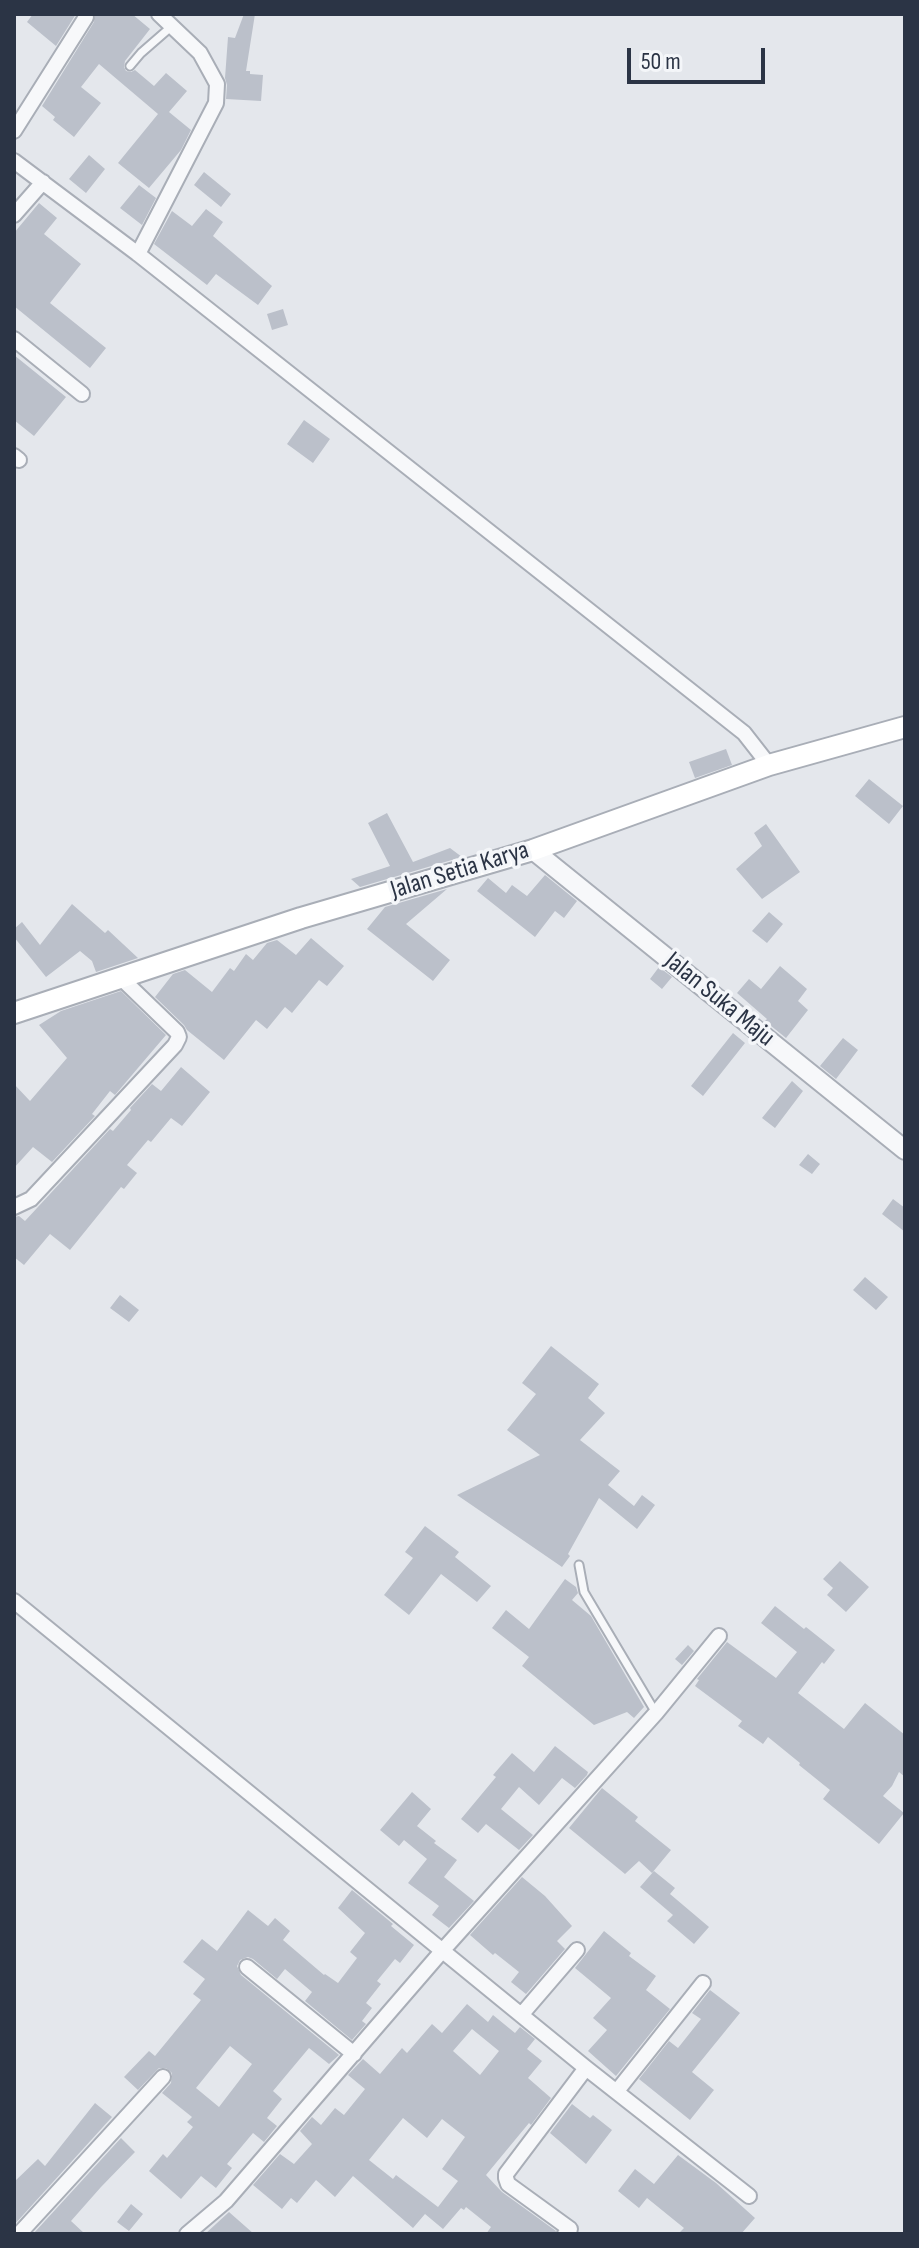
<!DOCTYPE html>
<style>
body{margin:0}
#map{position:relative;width:919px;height:2248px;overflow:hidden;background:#e4e7ec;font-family:"Sofia Sans Condensed",sans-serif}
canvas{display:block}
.frame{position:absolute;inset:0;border:16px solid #2b3445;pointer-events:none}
.scale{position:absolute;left:627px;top:48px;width:138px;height:36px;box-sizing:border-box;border:4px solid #2b3445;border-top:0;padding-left:10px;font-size:24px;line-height:28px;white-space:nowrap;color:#2b3445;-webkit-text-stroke:6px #f4f6f9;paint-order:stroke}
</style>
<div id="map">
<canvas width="919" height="2248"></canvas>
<div class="frame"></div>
<div class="scale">50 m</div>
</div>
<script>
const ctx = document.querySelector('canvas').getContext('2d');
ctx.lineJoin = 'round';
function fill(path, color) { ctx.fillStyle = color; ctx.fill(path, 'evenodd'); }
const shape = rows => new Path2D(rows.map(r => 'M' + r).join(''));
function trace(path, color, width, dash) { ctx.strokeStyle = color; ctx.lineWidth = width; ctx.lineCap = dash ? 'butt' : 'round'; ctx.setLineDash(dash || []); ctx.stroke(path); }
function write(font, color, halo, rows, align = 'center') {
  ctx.font = font + ' "Sofia Sans Condensed",sans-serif'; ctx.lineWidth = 7; ctx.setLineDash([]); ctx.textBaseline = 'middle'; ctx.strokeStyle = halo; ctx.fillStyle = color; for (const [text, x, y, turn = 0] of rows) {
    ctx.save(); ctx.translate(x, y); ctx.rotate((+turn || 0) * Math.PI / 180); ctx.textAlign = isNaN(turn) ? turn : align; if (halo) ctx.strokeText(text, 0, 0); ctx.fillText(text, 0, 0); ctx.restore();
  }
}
fill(shape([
 [33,14,76,14,56,46,27,22],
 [95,14,132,14,150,29,125,61,124,67,126,71,131,72,135,70,154,86,166,73,187,91,169,112,191,130,181,150,149,188,118,163,158,114,99,64,81,87,101,103,74,137,53,120,55,117,42,106,94,22],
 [244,14,255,14,246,71,250,71,250,74,263,75,261,101,226,99,227,85,225,78,228,37,235,38],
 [89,155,105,169,86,193,69,179],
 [204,172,231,194,221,207,194,185],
 [139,185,156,198,142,225,120,208],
 [39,203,57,218,44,234,81,264,50,303,106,348,90,368,14,306,14,233],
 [206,209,223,222,213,236,272,286,258,305,216,274,207,285,154,244,172,211,192,226],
 [283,309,288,325,272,330,267,314],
 [14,355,66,397,34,436,14,420],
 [304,420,330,439,313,463,287,444],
 [726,749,732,765,695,778,689,762],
 [869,779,903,806,889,824,855,796],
 [387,813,413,862,450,848,462,857,360,887,351,879,390,866,368,823],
 [766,824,800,872,762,899,736,869,762,846,754,833],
 [545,875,577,901,564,918,555,911,535,937,477,891,488,878,506,893,512,885,527,896],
 [447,889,406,924,450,960,433,981,367,929,385,907],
 [72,904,105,933,108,930,138,958,96,972,92,961,80,951,46,977,14,937,14,929,22,922,40,945],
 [769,912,783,924,767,943,752,931],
 [311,938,344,966,327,986,319,980,292,1013,285,1007,267,1029,256,1020,224,1060,187,1030,184,1025,155,997,173,974,185,970,212,992,230,968,234,971,246,954,253,960,267,943,277,940,296,955],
 [780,966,807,989,798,1001,808,1010,786,1038,765,1021,767,1019,737,993,749,979,761,989],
 [659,967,672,977,662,989,650,979],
 [121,991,166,1035,115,1095,110,1091,92,1114,95,1116,52,1162,33,1147,14,1168,14,1084,30,1101,67,1058,39,1025,61,1011],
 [733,1033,745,1043,703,1096,691,1086],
 [843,1038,858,1050,836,1079,820,1066],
 [181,1067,210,1092,182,1126,171,1118,151,1142,148,1140,127,1165,137,1173,124,1189,121,1187,70,1250,50,1234,24,1265,14,1257,14,1217,19,1216,25,1221,110,1129,113,1131,131,1110,130,1108,152,1084,161,1091],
 [792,1081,803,1091,775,1128,762,1118],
 [808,1154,820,1164,812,1174,799,1165],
 [893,1199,905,1208,905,1232,882,1214],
 [865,1277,888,1297,876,1310,853,1290],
 [120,1295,139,1310,129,1322,110,1308],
 [551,1346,599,1384,588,1398,605,1413,580,1440,620,1471,608,1485,634,1506,642,1495,655,1505,637,1529,599,1498,568,1554,570,1556,562,1567,457,1495,540,1455,507,1430,536,1394,522,1383],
 [425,1526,459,1552,455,1557,491,1586,477,1602,441,1574,409,1615,384,1595,413,1558,405,1552],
 [840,1561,869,1587,846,1612,827,1595,833,1588,823,1579],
 [565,1579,576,1587,578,1593,572,1600,591,1616,644,1707,634,1718,627,1712,594,1725,522,1666,529,1657,492,1628,506,1610,529,1629],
 [775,1606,804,1629,806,1627,835,1650,824,1664,822,1662,798,1693,844,1729,865,1703,905,1735,905,1777,899,1772,892,1786,883,1796,904,1813,879,1844,823,1799,830,1790,799,1765,800,1763,768,1737,763,1744,738,1726,742,1721,695,1686,699,1680,697,1679,727,1642,776,1678,797,1652,761,1623],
 [688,1645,694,1651,682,1665,675,1659],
 [555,1746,588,1772,587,1775,575,1788,562,1778,539,1805,519,1787,501,1809,533,1835,519,1850,486,1824,478,1833,461,1819,496,1777,493,1775,512,1753,534,1772],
 [602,1788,638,1817,635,1821,671,1850,652,1873,639,1861,625,1874,569,1828],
 [412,1792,431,1809,417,1826,436,1841,434,1843,457,1860,444,1877,474,1901,449,1928,432,1915,439,1906,408,1883,427,1859,404,1840,399,1846,380,1830],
 [654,1871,675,1888,670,1894,709,1927,694,1944,667,1921,673,1915,640,1887],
 [522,1877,545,1896,572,1926,557,1941,565,1949,526,1994,511,1982,519,1972,495,1953,493,1955,470,1935],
 [352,1890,393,1924,391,1926,414,1945,400,1963,395,1959,377,1981,381,1984,366,2003,372,2008,362,2021,366,2024,352,2040,305,2001,312,1992,285,1969,277,1979,253,1959,248,1957,240,1960,237,1966,241,1975,339,2055,329,2064,309,2048,273,2091,282,2099,267,2118,277,2126,264,2142,253,2133,227,2164,232,2168,216,2188,201,2176,181,2199,149,2171,163,2154,167,2158,193,2127,187,2122,192,2117,162,2093,171,2083,172,2073,166,2068,159,2068,138,2090,124,2077,149,2051,155,2056,201,2000,193,1994,205,1979,183,1962,202,1939,217,1951,248,1910,268,1926,275,1918,290,1931,283,1940,324,1975,325,1974,338,1983,357,1958,350,1952,365,1933,338,1908],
 [230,2046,252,2064,219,2107,196,2088],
 [604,1931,631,1953,629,1956,656,1976,646,1990,670,2009,616,2076,588,2051,607,2030,593,2018,611,1998,575,1968],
 [710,1990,740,2013,692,2072,714,2090,690,2120,639,2079,669,2041,678,2048,701,2019,692,2013],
 [467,2004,488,2022,493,2015,515,2033,520,2027,535,2039,527,2049,542,2061,528,2078,551,2098,531,2125,529,2123,486,2175,502,2192,556,2231,555,2234,486,2234,491,2227,466,2207,464,2210,461,2208,443,2229,425,2214,413,2228,353,2176,335,2197,316,2180,297,2203,291,2198,282,2209,253,2185,280,2154,294,2164,312,2144,300,2131,312,2117,321,2125,335,2108,344,2115,365,2089,348,2075,363,2059,380,2074,402,2048,407,2053,432,2024,442,2033],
 [472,2029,499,2051,480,2075,453,2051],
 [403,2118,427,2138,442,2119,465,2137,442,2169,458,2181,438,2207,396,2175,393,2179,369,2160],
 [95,2103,112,2117,14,2225,14,2182,38,2159,45,2166],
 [572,2104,590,2118,593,2115,612,2130,586,2164,550,2133],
 [121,2138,135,2152,101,2187,71,2221,85,2234,33,2234],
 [678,2155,716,2183,755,2218,741,2234,678,2234,684,2228,647,2198,639,2208,618,2191,635,2169,654,2184],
 [131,2204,143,2214,129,2231,117,2222],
 [229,2212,254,2234,205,2234]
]), '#bbc0ca');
const service = shape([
 [130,66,141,53,172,26],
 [579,1565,584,1592,656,1713]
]);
const minor = shape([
 [14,131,86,17],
 [14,161,138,254,744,733,769,765],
 [14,215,43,182],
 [138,254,216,103,217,84,200,53,159,14],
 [14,339,82,394],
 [14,456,19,460],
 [14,1207,31,1199,175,1045,179,1037,177,1032,121,978],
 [14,1601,586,2068,749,2196],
 [247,1967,354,2054],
 [522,2014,577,1950],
 [617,2091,703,1983],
 [19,2234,163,2077],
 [187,2234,226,2201,443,1950,656,1713,719,1636],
 [565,2234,570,2229,508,2184,506,2178,506,2174,586,2068]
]);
const tertiary = shape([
 [533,850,905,1150]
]);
const secondary = shape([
 [14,1013,301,918,533,850,769,765,905,727]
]);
trace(service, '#a9aeb7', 11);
trace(minor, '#a9aeb7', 18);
trace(tertiary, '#a9aeb7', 22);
trace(secondary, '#a9aeb7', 24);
trace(service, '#f7f8fa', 7);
trace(minor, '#f7f8fa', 14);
trace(tertiary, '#f7f8fa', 18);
trace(secondary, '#fff', 20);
write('26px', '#2b3445', '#f4f6f9', [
 ["Jalan Setia Karya",460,871,-17],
 ["Jalan Suka Maju",719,1000,39]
]);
</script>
